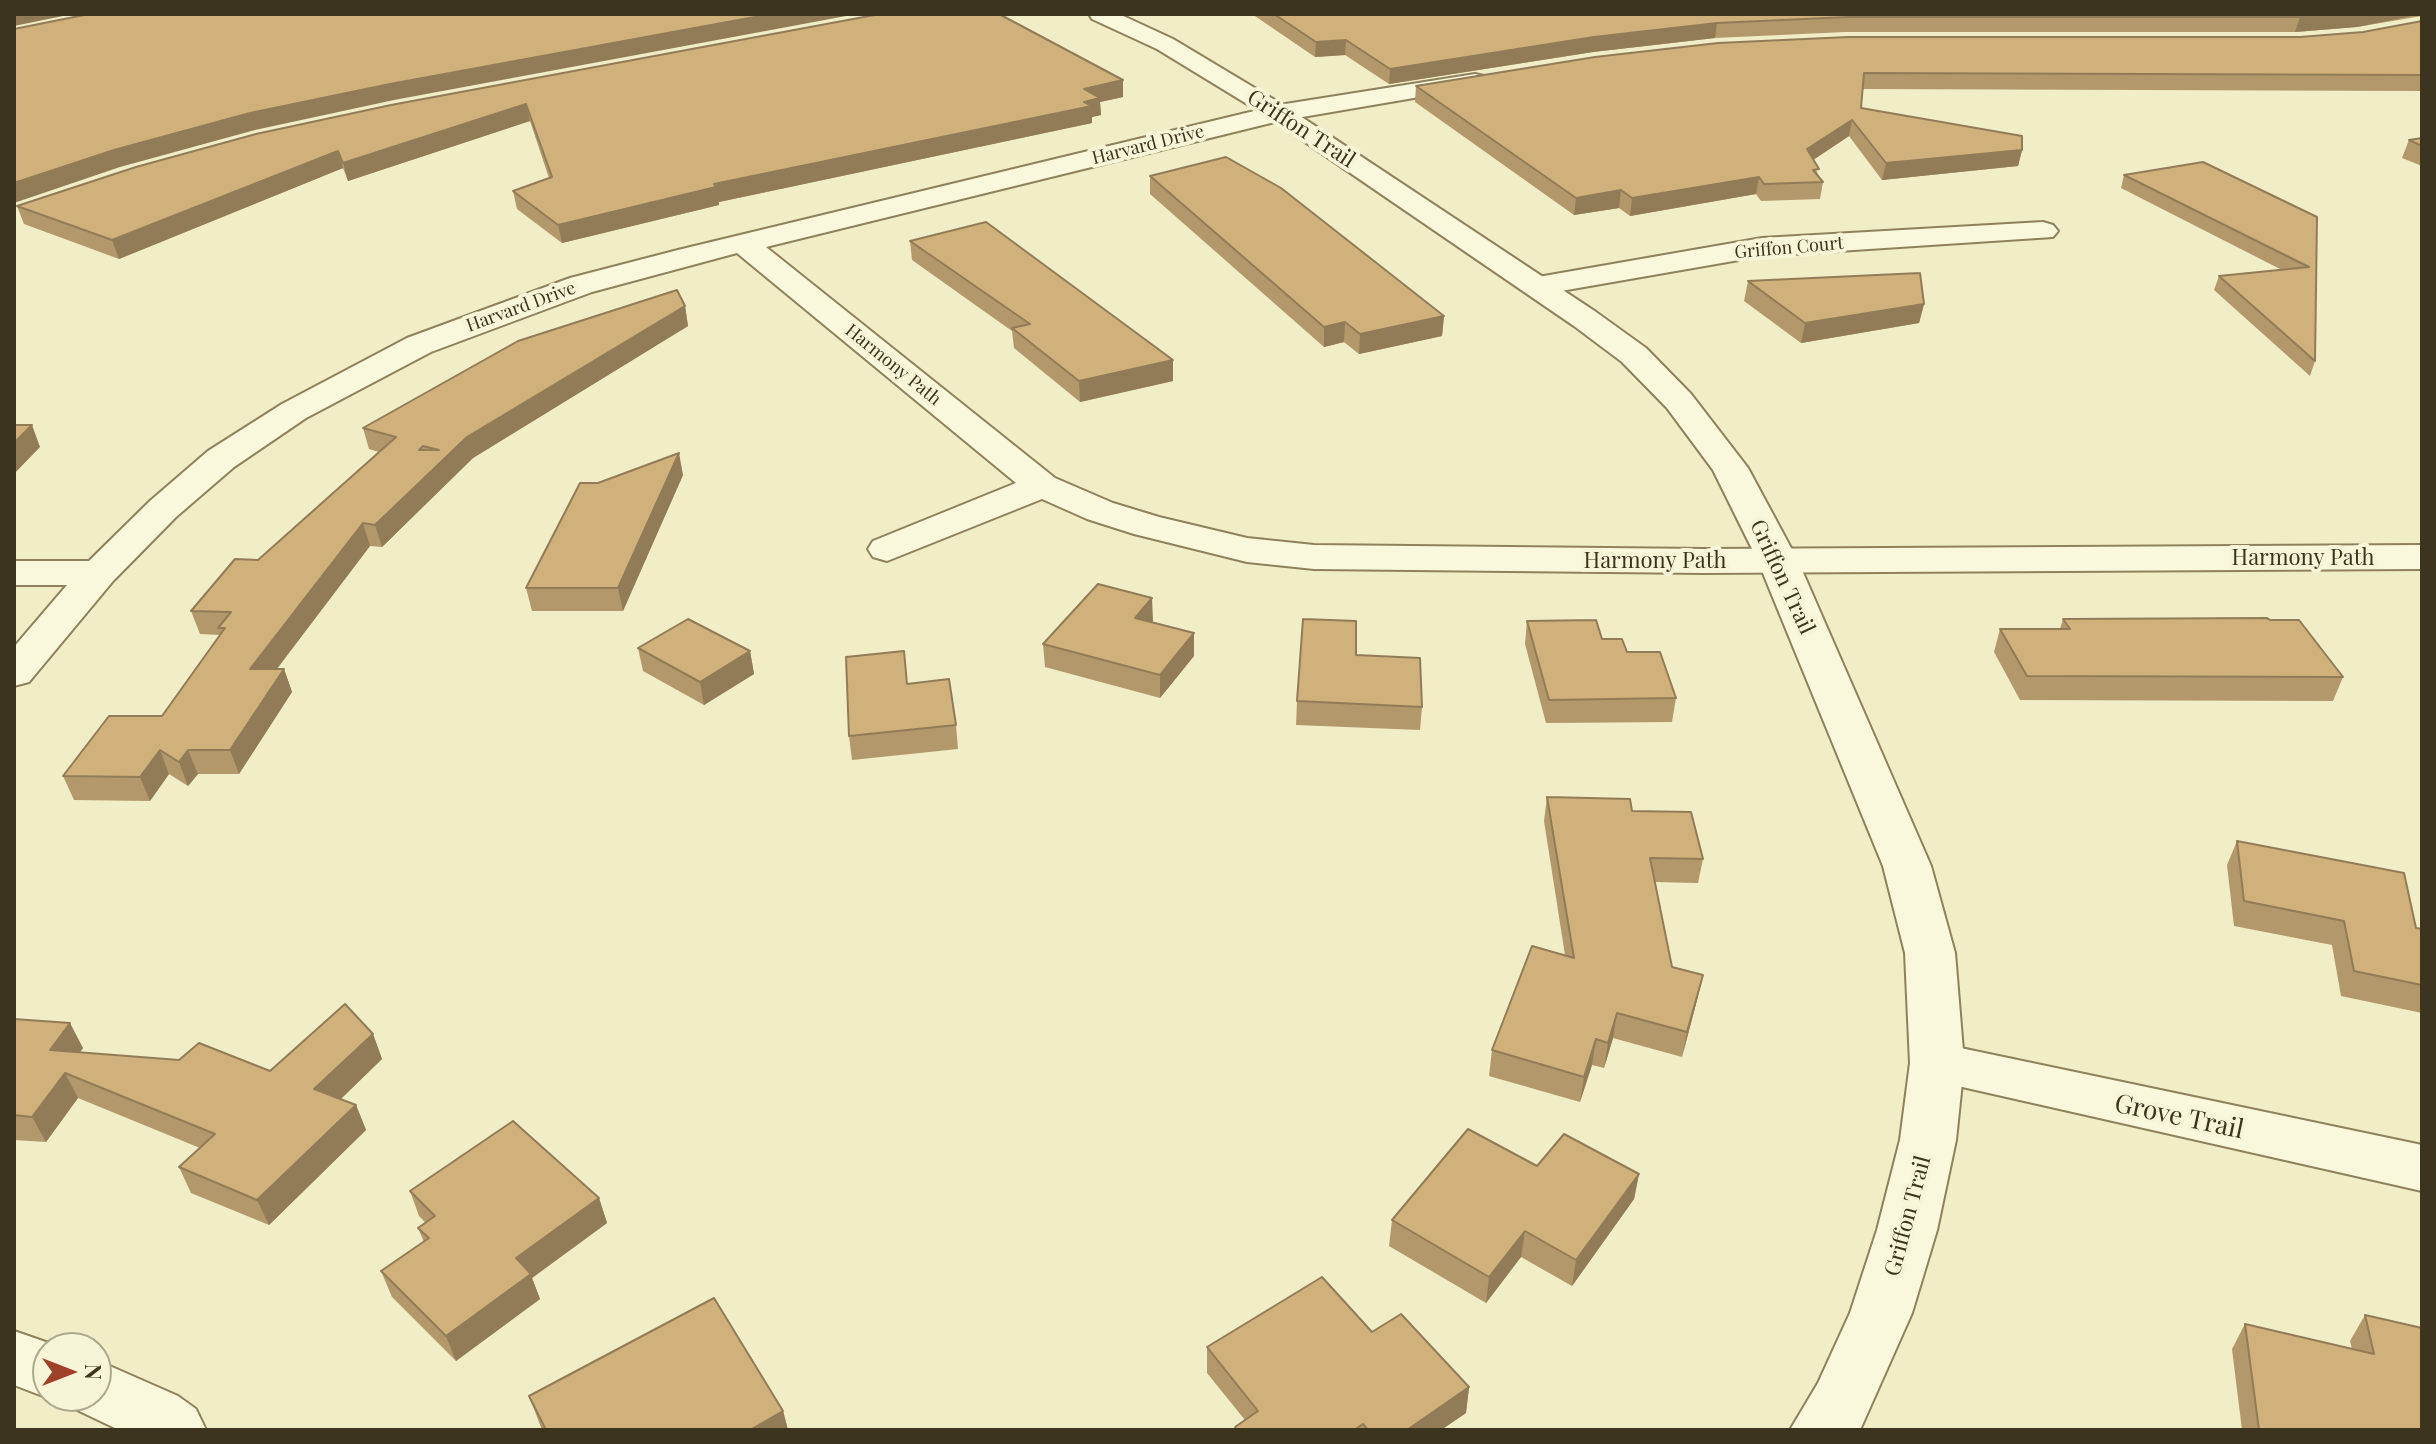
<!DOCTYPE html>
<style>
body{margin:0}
#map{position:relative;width:2436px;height:1444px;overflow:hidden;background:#f0edc7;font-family:"Playfair Display",serif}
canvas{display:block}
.frame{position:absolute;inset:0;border:16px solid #3d3420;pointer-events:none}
.north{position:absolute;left:32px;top:1332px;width:80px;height:80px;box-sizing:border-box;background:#f7f5d8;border:2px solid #ada88e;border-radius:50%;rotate:90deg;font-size:22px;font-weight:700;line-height:32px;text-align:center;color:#3d3420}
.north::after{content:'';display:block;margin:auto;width:28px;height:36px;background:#9f4129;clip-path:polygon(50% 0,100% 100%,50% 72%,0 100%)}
</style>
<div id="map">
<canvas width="2436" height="1444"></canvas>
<div class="frame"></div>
<div class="north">N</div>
</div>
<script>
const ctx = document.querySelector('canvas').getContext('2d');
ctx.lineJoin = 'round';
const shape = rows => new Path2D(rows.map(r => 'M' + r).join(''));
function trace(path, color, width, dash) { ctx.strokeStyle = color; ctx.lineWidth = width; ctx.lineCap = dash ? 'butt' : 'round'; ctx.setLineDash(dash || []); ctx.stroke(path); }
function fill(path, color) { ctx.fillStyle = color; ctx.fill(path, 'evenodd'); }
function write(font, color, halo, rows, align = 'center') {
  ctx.font = font + ' "Playfair Display",serif'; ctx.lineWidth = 8; ctx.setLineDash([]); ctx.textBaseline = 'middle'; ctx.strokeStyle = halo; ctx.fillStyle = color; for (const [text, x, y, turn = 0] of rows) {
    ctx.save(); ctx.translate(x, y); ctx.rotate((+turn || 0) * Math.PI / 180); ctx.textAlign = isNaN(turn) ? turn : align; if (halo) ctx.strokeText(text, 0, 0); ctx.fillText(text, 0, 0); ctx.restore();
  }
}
const minor = shape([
 [1475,74,1484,76,1487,81,1484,86,1279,121,766,247,1055,478,1113,503,1159,517,1247,538,1314,545,1704,549,2422,545,2422,569,1704,573,1314,569,1247,562,1134,534,1087,519,1042,499,887,561,873,557,868,549,873,541,1016,483,737,253,592,292,431,352,306,418,234,467,176,517,113,581,29,682,14,686,14,647,67,585,14,585,14,561,89,561,150,501,208,451,282,404,407,338,570,278,678,250,1279,105,1475,74],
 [2043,222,2053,225,2058,231,2053,237,1762,256,1538,295,1527,293,1523,286,1527,279,1538,277,1762,238,2043,222],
 [1937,1043,2422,1145,2422,1191,1918,1077,1910,1063,1918,1049,1937,1043],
 [14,1331,63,1348,48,1348,48,1396,52,1396,48,1398,14,1385,14,1331],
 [96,1360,178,1396,196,1409,206,1430,119,1430,73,1408,68,1396,96,1396,96,1360]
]);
const tertiary = shape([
 [1089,14,1119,14,1173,39,1288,108,1596,312,1646,348,1691,394,1748,468,1798,561,1931,866,1955,953,1964,1063,1956,1140,1937,1230,1912,1313,1860,1430,1790,1430,1818,1383,1850,1313,1877,1230,1900,1140,1910,1063,1905,953,1883,866,1758,561,1713,470,1667,408,1622,362,1574,326,1270,118,1157,49,1092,19,1089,14]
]);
trace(minor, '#8e815b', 4);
trace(tertiary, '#8e815b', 4);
fill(minor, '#faf8dc');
fill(tertiary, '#faf8dc');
fill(shape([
 [880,14,1123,80,1123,97,1100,102,1101,115,1092,117,1092,123,719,202,719,205,562,243,517,209,513,191,549,178,530,121,348,181,343,168,119,259,24,224,17,206],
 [1252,14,2422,14,2422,16,2357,27,2295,32,1845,32,1715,38,1593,52,1389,84,1345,55,1315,57],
 [2422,21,2422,91,1863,89,1861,108,2022,150,2018,166,1882,180,1849,136,1813,160,1818,175,1823,182,1820,199,1761,201,1756,194,1630,216,1619,208,1574,215,1415,102,1416,86,2300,37,2363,32],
 [2422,138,2422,166,2402,158,2409,140],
 [2124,175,2317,217,2315,361,2310,376,2214,290,2219,276,2282,270,2121,188],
 [1150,176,1444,316,1442,336,1359,354,1344,342,1324,347,1150,194],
 [910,241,1173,360,1173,381,1080,402,1014,348,1012,331,912,260],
 [1748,281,1924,304,1919,323,1801,343,1744,301],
 [685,306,688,326,473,458,382,547,370,546,277,669,284,669,292,692,239,774,198,774,188,786,169,774,150,801,74,800,63,776,162,716,221,635,200,634,191,611,258,560,379,452,369,449,363,428],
 [683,475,623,611,532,611,526,588,598,483],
 [1152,598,1152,622,1194,633,1194,656,1160,698,1045,667,1043,644],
 [2063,619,2270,620,2343,677,2333,701,2020,700,1994,652,2000,629,2060,629],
 [1527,621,1602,639,1627,652,1676,698,1672,722,1546,723,1525,644],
 [638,648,750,651,754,674,704,705,643,671],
 [1356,655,1422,707,1420,730,1296,725,1297,701],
 [908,684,956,725,958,749,852,760,849,736],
 [1547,797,1632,811,1703,859,1698,883,1655,882,1672,967,1703,975,1697,1000,1682,1057,1613,1038,1604,1068,1592,1065,1580,1102,1489,1076,1492,1050,1565,955,1544,821],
 [2237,841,2416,928,2422,929,2422,1013,2341,996,2332,945,2234,926,2227,865],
 [14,1019,83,1048,80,1052,270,1071,373,1034,382,1059,341,1099,356,1105,366,1130,269,1225,191,1193,179,1167,200,1148,78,1098,46,1142,14,1140],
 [1537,1166,1639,1174,1634,1199,1572,1286,1521,1257,1486,1303,1389,1246,1392,1220],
 [410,1191,599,1198,607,1223,532,1278,540,1299,456,1361,392,1297,381,1271,424,1242,418,1228,426,1223,419,1216],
 [2365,1315,2422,1430,2242,1430,2232,1349,2245,1324,2352,1349,2350,1341],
 [1372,1332,1469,1387,1466,1413,1441,1430,1235,1430,1235,1427,1245,1420,1207,1373,1207,1347],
 [529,1396,783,1411,788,1430,542,1430]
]), '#b3986b');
fill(shape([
 [14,14,73,14,14,26],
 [771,14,857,14,394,100,255,130,120,167,14,203,14,183,114,150,250,113,390,84],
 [2340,14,2422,14,2357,27,2295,32,2300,17],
 [1717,23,1715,38,1593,52,1389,84,1390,69,1594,37],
 [1346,40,1345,55,1315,57,1316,42],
 [1123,80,1123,97,1100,102,1101,115,1092,117,1092,123,719,202,719,205,562,243,558,225],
 [526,104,530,121,348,181,343,163],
 [1852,120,1849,136,1804,166,1807,149],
 [2022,150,2018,166,1882,180,1886,163],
 [338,151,343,168,119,259,112,240],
 [1759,177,1756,194,1630,216,1632,198],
 [1621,190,1619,208,1574,215,1576,198],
 [1924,304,1919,323,1801,343,1805,323],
 [685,306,688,326,473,458,382,547,375,525,467,437],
 [1444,316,1442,336,1359,354,1360,334],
 [1345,322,1344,342,1324,347,1324,327],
 [1173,360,1173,381,1080,402,1079,381],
 [32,425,40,447,14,474,14,443],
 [679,453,683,475,623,611,618,588],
 [363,523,370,546,259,692,250,669],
 [1152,598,1153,621,1136,640,1135,618],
 [1194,633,1194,656,1160,698,1160,675],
 [750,651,754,674,704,705,700,682],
 [284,669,292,692,239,774,230,750],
 [160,750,169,774,150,801,140,777],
 [188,750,198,774,188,786,179,762],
 [1703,975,1697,1000,1682,1057,1687,1032],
 [1617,1013,1613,1038,1604,1068,1608,1043],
 [70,1023,83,1048,63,1076,50,1050],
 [373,1034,382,1059,324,1115,314,1089],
 [1596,1039,1592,1065,1580,1102,1584,1077],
 [65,1073,78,1098,46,1142,32,1117],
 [356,1105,366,1130,269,1225,257,1200],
 [1639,1174,1634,1199,1572,1286,1576,1260],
 [599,1198,607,1223,532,1278,540,1299,456,1361,446,1336,516,1258],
 [1525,1231,1521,1257,1486,1303,1489,1277],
 [1469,1387,1466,1413,1441,1430,1407,1430],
 [783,1411,788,1430,750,1430]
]), '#927c57');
const building = shape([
 [89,14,771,14,390,84,250,113,114,150,14,183,14,29,89,14],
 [880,14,999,14,1123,80,1084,89,1100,98,1084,102,1092,106,714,184,716,187,558,225,513,191,552,177,526,104,343,163,338,151,112,240,17,206,136,167,256,134,391,105,880,14],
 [1274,14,2340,14,2300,17,1848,17,1717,23,1594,37,1390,69,1346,40,1316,42,1274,14],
 [2422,21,2422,75,1864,73,1861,108,2022,136,2022,150,1886,163,1852,120,1807,149,1819,169,1813,170,1823,182,1764,184,1759,177,1632,198,1621,190,1576,198,1416,86,1595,57,1718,43,1848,37,2300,37,2363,32,2422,21],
 [2422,138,2422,146,2409,140,2422,138],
 [1226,157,1281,188,1444,316,1360,334,1345,322,1324,327,1150,176,1226,157],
 [2203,162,2317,217,2315,361,2219,276,2309,267,2124,175,2203,162],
 [986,222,1173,360,1079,381,1012,328,1030,324,910,241,986,222],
 [1920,273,1924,304,1805,323,1748,281,1920,273],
 [677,290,685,306,467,437,375,525,363,523,250,669,284,669,230,750,188,750,179,762,160,750,140,777,63,776,109,716,162,716,225,628,218,628,231,612,191,611,235,559,258,560,396,437,363,428,518,341,677,290],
 [423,446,439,450,419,450,423,446],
 [14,425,32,425,14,443,14,425],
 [679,453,618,588,526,588,580,483,598,483,679,453],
 [1098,584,1152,598,1135,618,1194,633,1160,675,1043,644,1098,584],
 [2267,618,2270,620,2299,620,2343,677,2027,676,2000,629,2070,629,2063,619,2267,618],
 [688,619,750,651,700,682,638,648,688,619],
 [1303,619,1356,621,1356,655,1420,658,1422,707,1297,701,1303,619],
 [1596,620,1602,639,1622,639,1627,652,1660,652,1676,698,1549,700,1527,621,1596,620],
 [904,651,907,684,949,679,956,725,849,736,846,657,904,651],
 [1547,797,1630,799,1632,811,1691,812,1703,859,1650,858,1672,967,1703,975,1687,1032,1617,1013,1608,1043,1596,1039,1584,1077,1492,1050,1532,946,1574,958,1547,797],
 [2237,841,2404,873,2416,928,2422,929,2422,985,2354,971,2344,921,2244,901,2237,841],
 [345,1004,373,1034,314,1089,356,1105,257,1200,179,1167,215,1134,65,1073,32,1117,14,1115,14,1019,70,1023,50,1050,179,1060,199,1043,270,1071,345,1004],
 [513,1121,599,1198,516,1258,531,1274,446,1336,381,1271,429,1238,418,1228,435,1216,410,1191,513,1121],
 [1468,1129,1537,1166,1564,1134,1639,1174,1576,1260,1525,1231,1489,1277,1392,1220,1468,1129],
 [1322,1277,1372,1332,1401,1314,1469,1387,1407,1430,1368,1430,1363,1424,1354,1430,1237,1430,1235,1427,1258,1411,1207,1347,1322,1277],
 [714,1298,783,1411,750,1430,546,1430,529,1396,714,1298],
 [2365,1315,2422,1328,2422,1430,2259,1430,2245,1324,2374,1354,2365,1315]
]);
fill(building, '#d0b17c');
trace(building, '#927c57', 2);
write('18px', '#3d3420', '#f7f5d8', [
 ["Harvard Drive",1148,145,-14],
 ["Griffon Court",1789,248,-5],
 ["Harvard Drive",521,307,-20],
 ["Harmony Path",893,365,39]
]);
write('22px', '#3d3420', '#f7f5d8', [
 ["Griffon Trail",1301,129,33],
 ["Harmony Path",2303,558],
 ["Harmony Path",1655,561],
 ["Griffon Trail",1782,577,65],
 ["Griffon Trail",1908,1216,-75]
]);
write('26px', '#3d3420', '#f7f5d8', [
 ["Grove Trail",2179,1117,12]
]);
</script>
